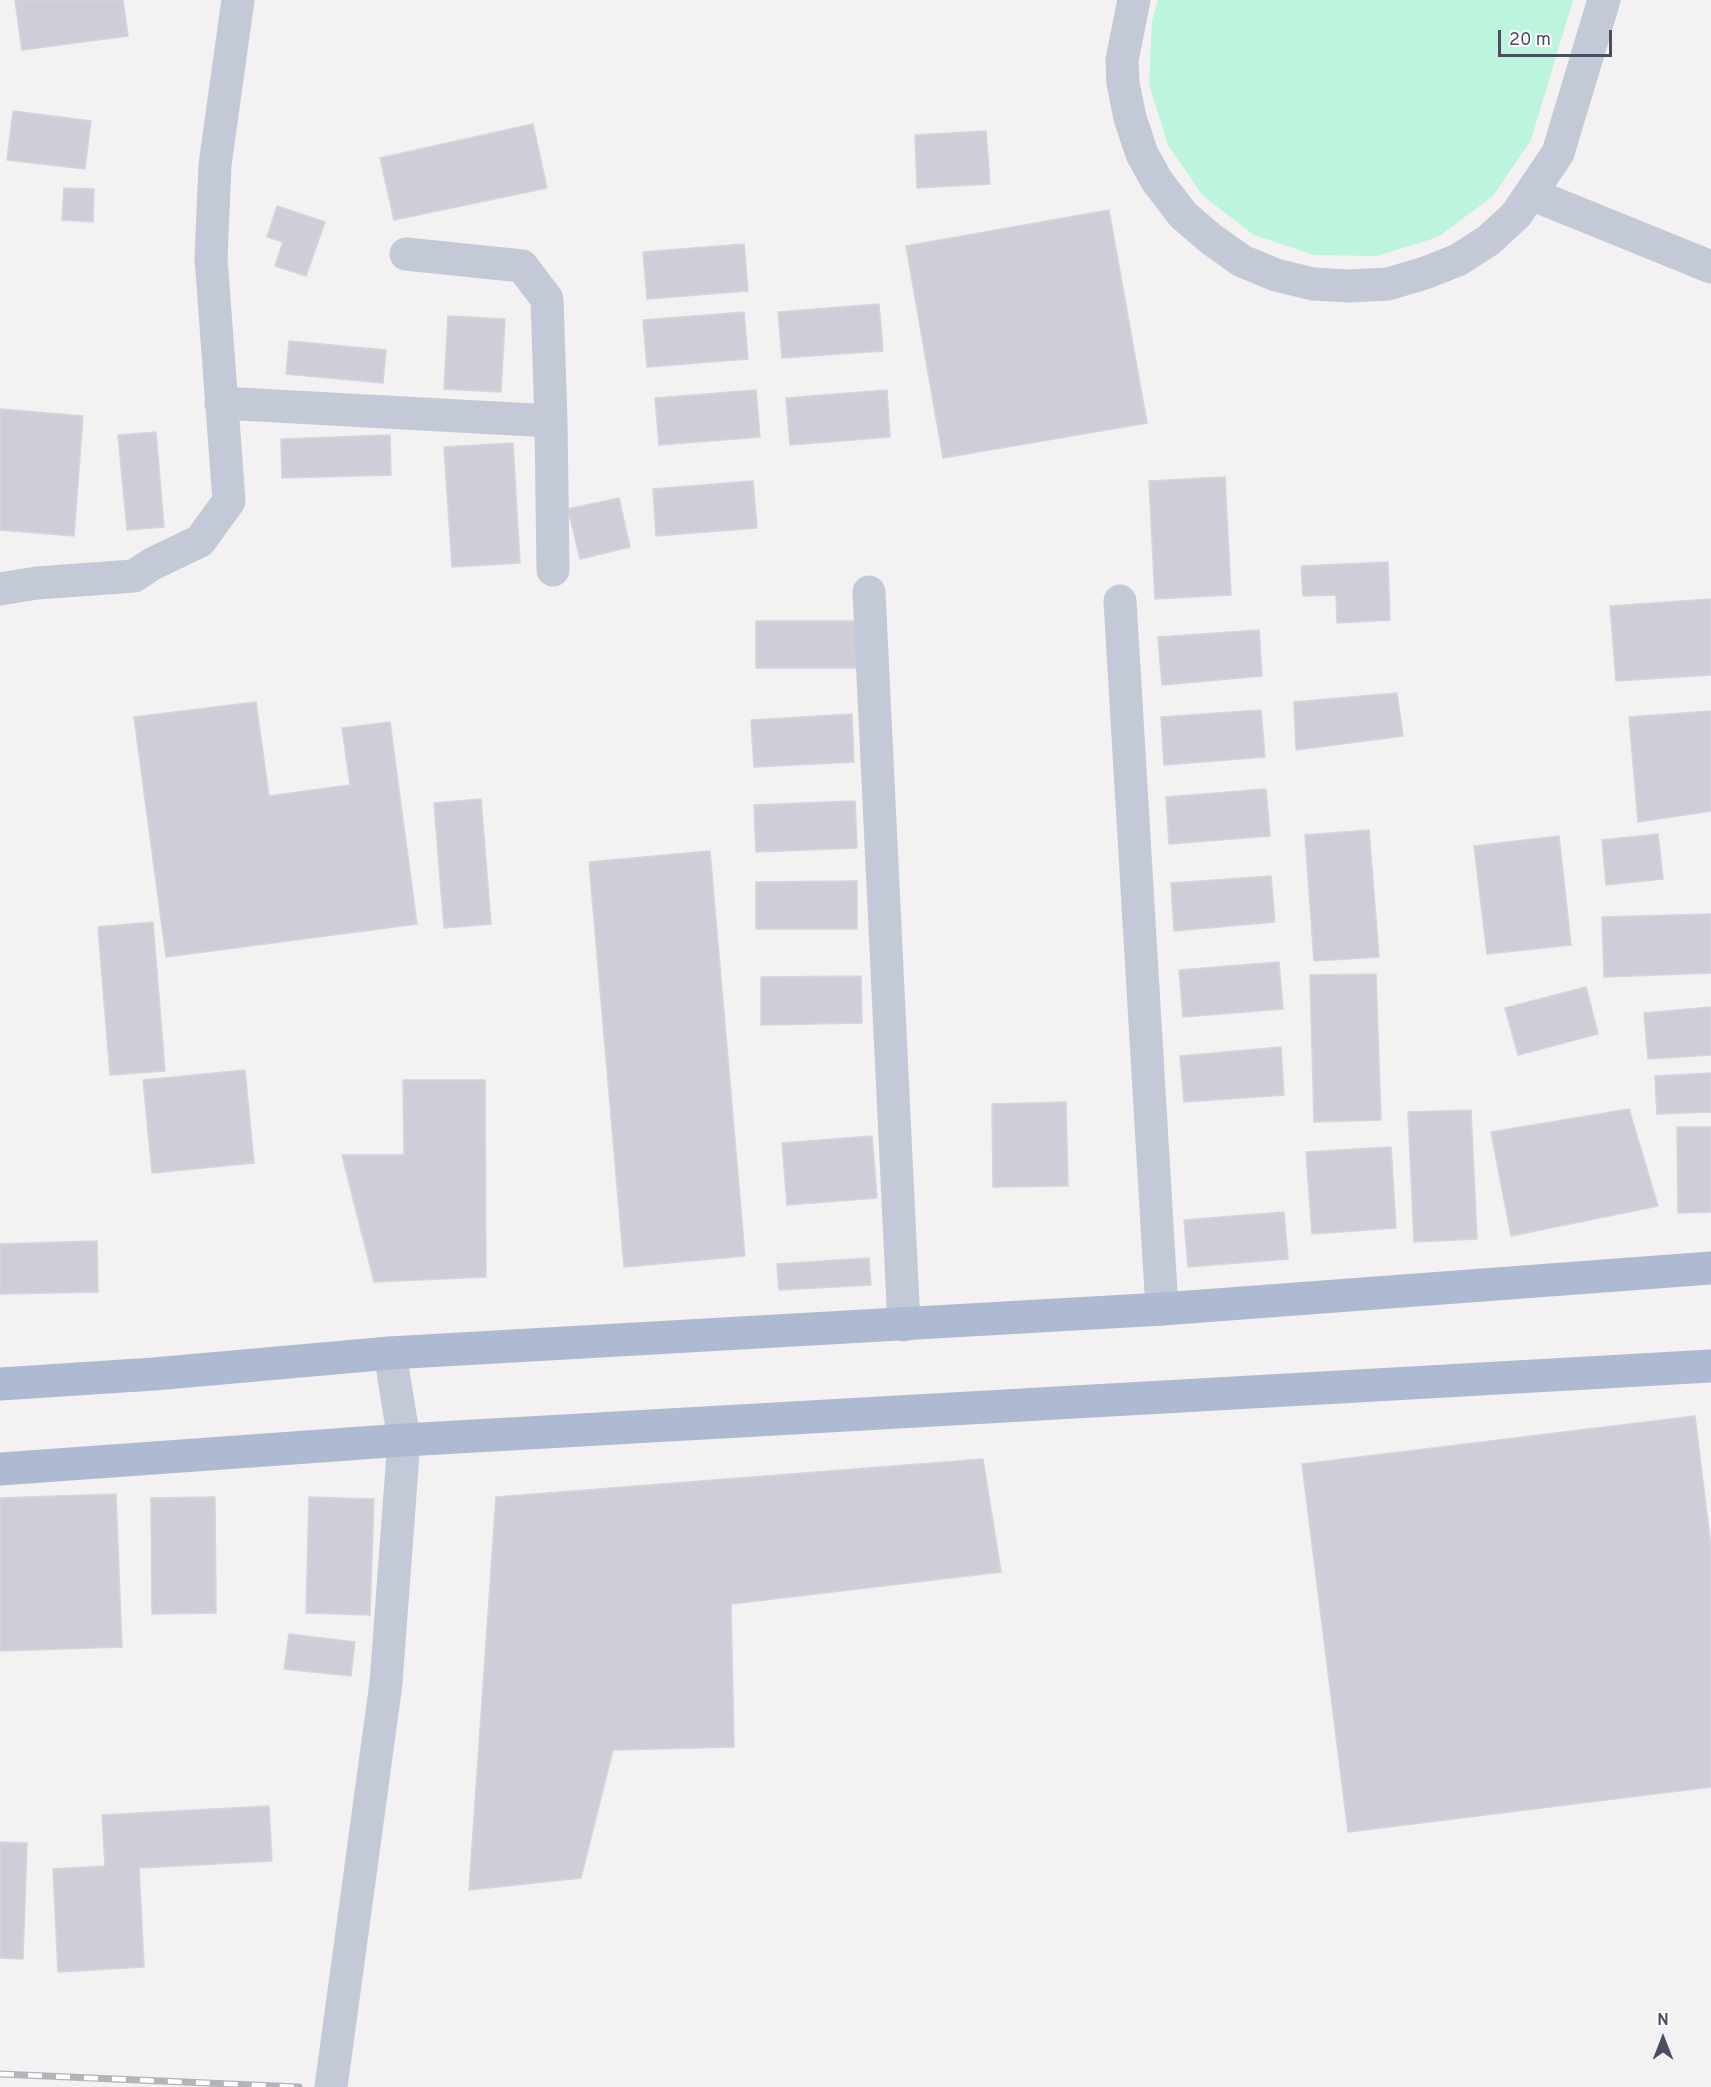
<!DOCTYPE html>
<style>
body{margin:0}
#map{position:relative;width:1711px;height:2087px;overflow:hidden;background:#f3f1f1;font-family:Overpass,sans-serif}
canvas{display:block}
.north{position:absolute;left:1633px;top:2009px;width:60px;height:60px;-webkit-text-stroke:4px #fff;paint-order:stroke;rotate:0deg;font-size:16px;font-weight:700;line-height:24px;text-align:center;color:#474f60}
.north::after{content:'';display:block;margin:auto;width:21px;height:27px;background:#474f60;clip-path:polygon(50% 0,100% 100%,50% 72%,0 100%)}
.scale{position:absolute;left:1498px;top:30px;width:114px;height:27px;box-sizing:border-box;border:3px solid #474f60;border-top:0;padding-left:8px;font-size:18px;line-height:21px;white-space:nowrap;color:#474f60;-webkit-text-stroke:4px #fff;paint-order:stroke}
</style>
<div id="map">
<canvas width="1711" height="2087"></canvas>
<div class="north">N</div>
<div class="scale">20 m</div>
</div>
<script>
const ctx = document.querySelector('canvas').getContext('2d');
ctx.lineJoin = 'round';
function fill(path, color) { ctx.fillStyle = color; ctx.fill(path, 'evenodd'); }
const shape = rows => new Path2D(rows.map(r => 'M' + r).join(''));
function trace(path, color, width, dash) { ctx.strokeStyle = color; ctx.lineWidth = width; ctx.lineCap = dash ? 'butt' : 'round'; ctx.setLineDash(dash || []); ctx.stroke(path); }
fill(shape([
 [1158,0,1573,0,1531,140,1493,196,1438,237,1377,256,1314,255,1254,235,1203,196,1168,145,1149,84,1152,21]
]), '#bdf4de');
const building = shape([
 [15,0,123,0,128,36,22,50,15,0],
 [13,111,91,121,85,169,7,160,13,111],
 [533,124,547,188,394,220,380,158,533,124],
 [986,131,990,184,917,188,915,135,986,131],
 [64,188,94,189,93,222,62,220,64,188],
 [277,206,325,222,306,276,275,266,283,242,267,237,277,206],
 [1109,210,1147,423,943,458,906,246,1109,210],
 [744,244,748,291,647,299,643,252,744,244],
 [879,304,883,351,782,358,778,312,879,304],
 [744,312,748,359,647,367,643,320,744,312],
 [448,316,505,319,501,392,444,389,448,316],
 [289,341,386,350,383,383,286,374,289,341],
 [756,390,760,437,659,445,655,398,756,390],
 [887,390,890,437,790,445,786,398,887,390],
 [0,409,83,416,74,536,0,530,0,409],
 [156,432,164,527,127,530,118,435,156,432],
 [390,435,391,475,282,478,281,439,390,435],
 [513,443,520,563,452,567,444,447,513,443],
 [1225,477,1231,595,1155,599,1149,481,1225,477],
 [753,481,757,528,656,536,653,489,753,481],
 [619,498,630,547,580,559,568,509,619,498],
 [1388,562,1390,620,1337,623,1336,595,1303,596,1301,566,1388,562],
 [1711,599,1711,675,1616,681,1610,606,1711,599],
 [756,621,857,621,857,668,756,668,756,621],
 [1259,630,1262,676,1162,685,1158,637,1259,630],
 [1397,693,1403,736,1296,750,1294,702,1397,693],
 [256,702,269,796,350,785,342,728,390,722,417,924,166,957,134,717,256,702],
 [1261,710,1265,757,1164,765,1161,717,1261,710],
 [1711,711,1711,811,1638,822,1629,717,1711,711],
 [852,714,854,762,754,767,751,720,852,714],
 [1266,789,1270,836,1169,844,1166,797,1266,789],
 [481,799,491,924,444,928,434,803,481,799],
 [855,801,857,848,756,852,754,805,855,801],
 [1369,830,1379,957,1314,961,1305,835,1369,830],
 [1658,834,1663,879,1606,885,1602,840,1658,834],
 [1559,836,1571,945,1487,954,1474,846,1559,836],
 [710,851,745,1256,624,1267,589,862,710,851],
 [1271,876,1275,922,1174,931,1171,883,1271,876],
 [857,881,857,929,756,929,756,882,857,881],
 [1711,914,1711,973,1604,977,1602,917,1711,914],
 [153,922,165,1071,110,1075,98,927,153,922],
 [1279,962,1283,1009,1183,1017,1179,970,1279,962],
 [1376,974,1381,1120,1314,1122,1310,975,1376,974],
 [861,976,862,1023,761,1025,761,977,861,976],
 [1586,987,1598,1034,1518,1055,1505,1008,1586,987],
 [1711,1007,1711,1055,1648,1059,1644,1013,1711,1007],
 [1281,1047,1284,1095,1184,1102,1180,1056,1281,1047],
 [245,1070,254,1163,152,1173,143,1080,245,1070],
 [1711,1073,1711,1112,1657,1114,1655,1076,1711,1073],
 [403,1080,485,1080,486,1277,374,1282,342,1155,404,1155,403,1080],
 [1066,1102,1068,1186,993,1187,992,1104,1066,1102],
 [1629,1109,1658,1206,1511,1236,1491,1132,1629,1109],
 [1471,1110,1477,1239,1414,1242,1408,1112,1471,1110],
 [1677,1127,1711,1127,1711,1212,1678,1213,1677,1127],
 [872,1136,877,1198,787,1205,782,1143,872,1136],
 [1391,1147,1396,1228,1312,1234,1306,1152,1391,1147],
 [1284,1212,1288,1259,1188,1267,1184,1220,1284,1212],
 [97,1241,98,1292,0,1294,0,1244,97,1241],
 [869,1258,871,1285,779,1290,777,1264,869,1258],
 [1695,1416,1711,1547,1711,1787,1348,1832,1302,1464,1695,1416],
 [983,1459,1001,1572,731,1604,734,1747,613,1750,581,1878,469,1890,496,1497,983,1459],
 [116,1494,122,1647,0,1651,0,1498,116,1494],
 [215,1497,216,1613,152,1614,151,1498,215,1497],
 [309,1497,374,1499,370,1615,306,1613,309,1497],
 [289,1634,355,1642,351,1676,284,1669,289,1634],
 [269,1806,272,1861,139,1868,144,1967,58,1972,53,1869,105,1866,102,1815,269,1806],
 [0,1842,27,1843,23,1959,0,1958,0,1842]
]);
fill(building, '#cdced7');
trace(building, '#d4d5dd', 1.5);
trace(shape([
 [1134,0,1122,60,1123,83,1130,118,1142,154,1157,181,1183,215,1211,239,1242,261,1276,275,1313,284,1349,286,1388,284,1425,273,1458,260,1489,240,1516,215,1558,153,1604,0],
 [1531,194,1711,267],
 [406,254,522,266,547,299,551,421],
 [221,403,551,421,553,570],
 [0,589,37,583,134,576,152,564,200,541,229,501,211,258,215,165,238,0],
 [869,592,904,1325],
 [1120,601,1162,1309],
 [331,2087,386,1683,404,1440,390,1353]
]), '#c4c9d7', 33);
trace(shape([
 [0,1384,154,1374,390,1353,1162,1309,1711,1268],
 [0,1469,404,1440,1711,1366]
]), '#aeb9d2', 33);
const rail = shape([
 [0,2074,299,2087]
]);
trace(rail, '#b2b4bc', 7);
trace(rail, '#fff', 4.5, [14]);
</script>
